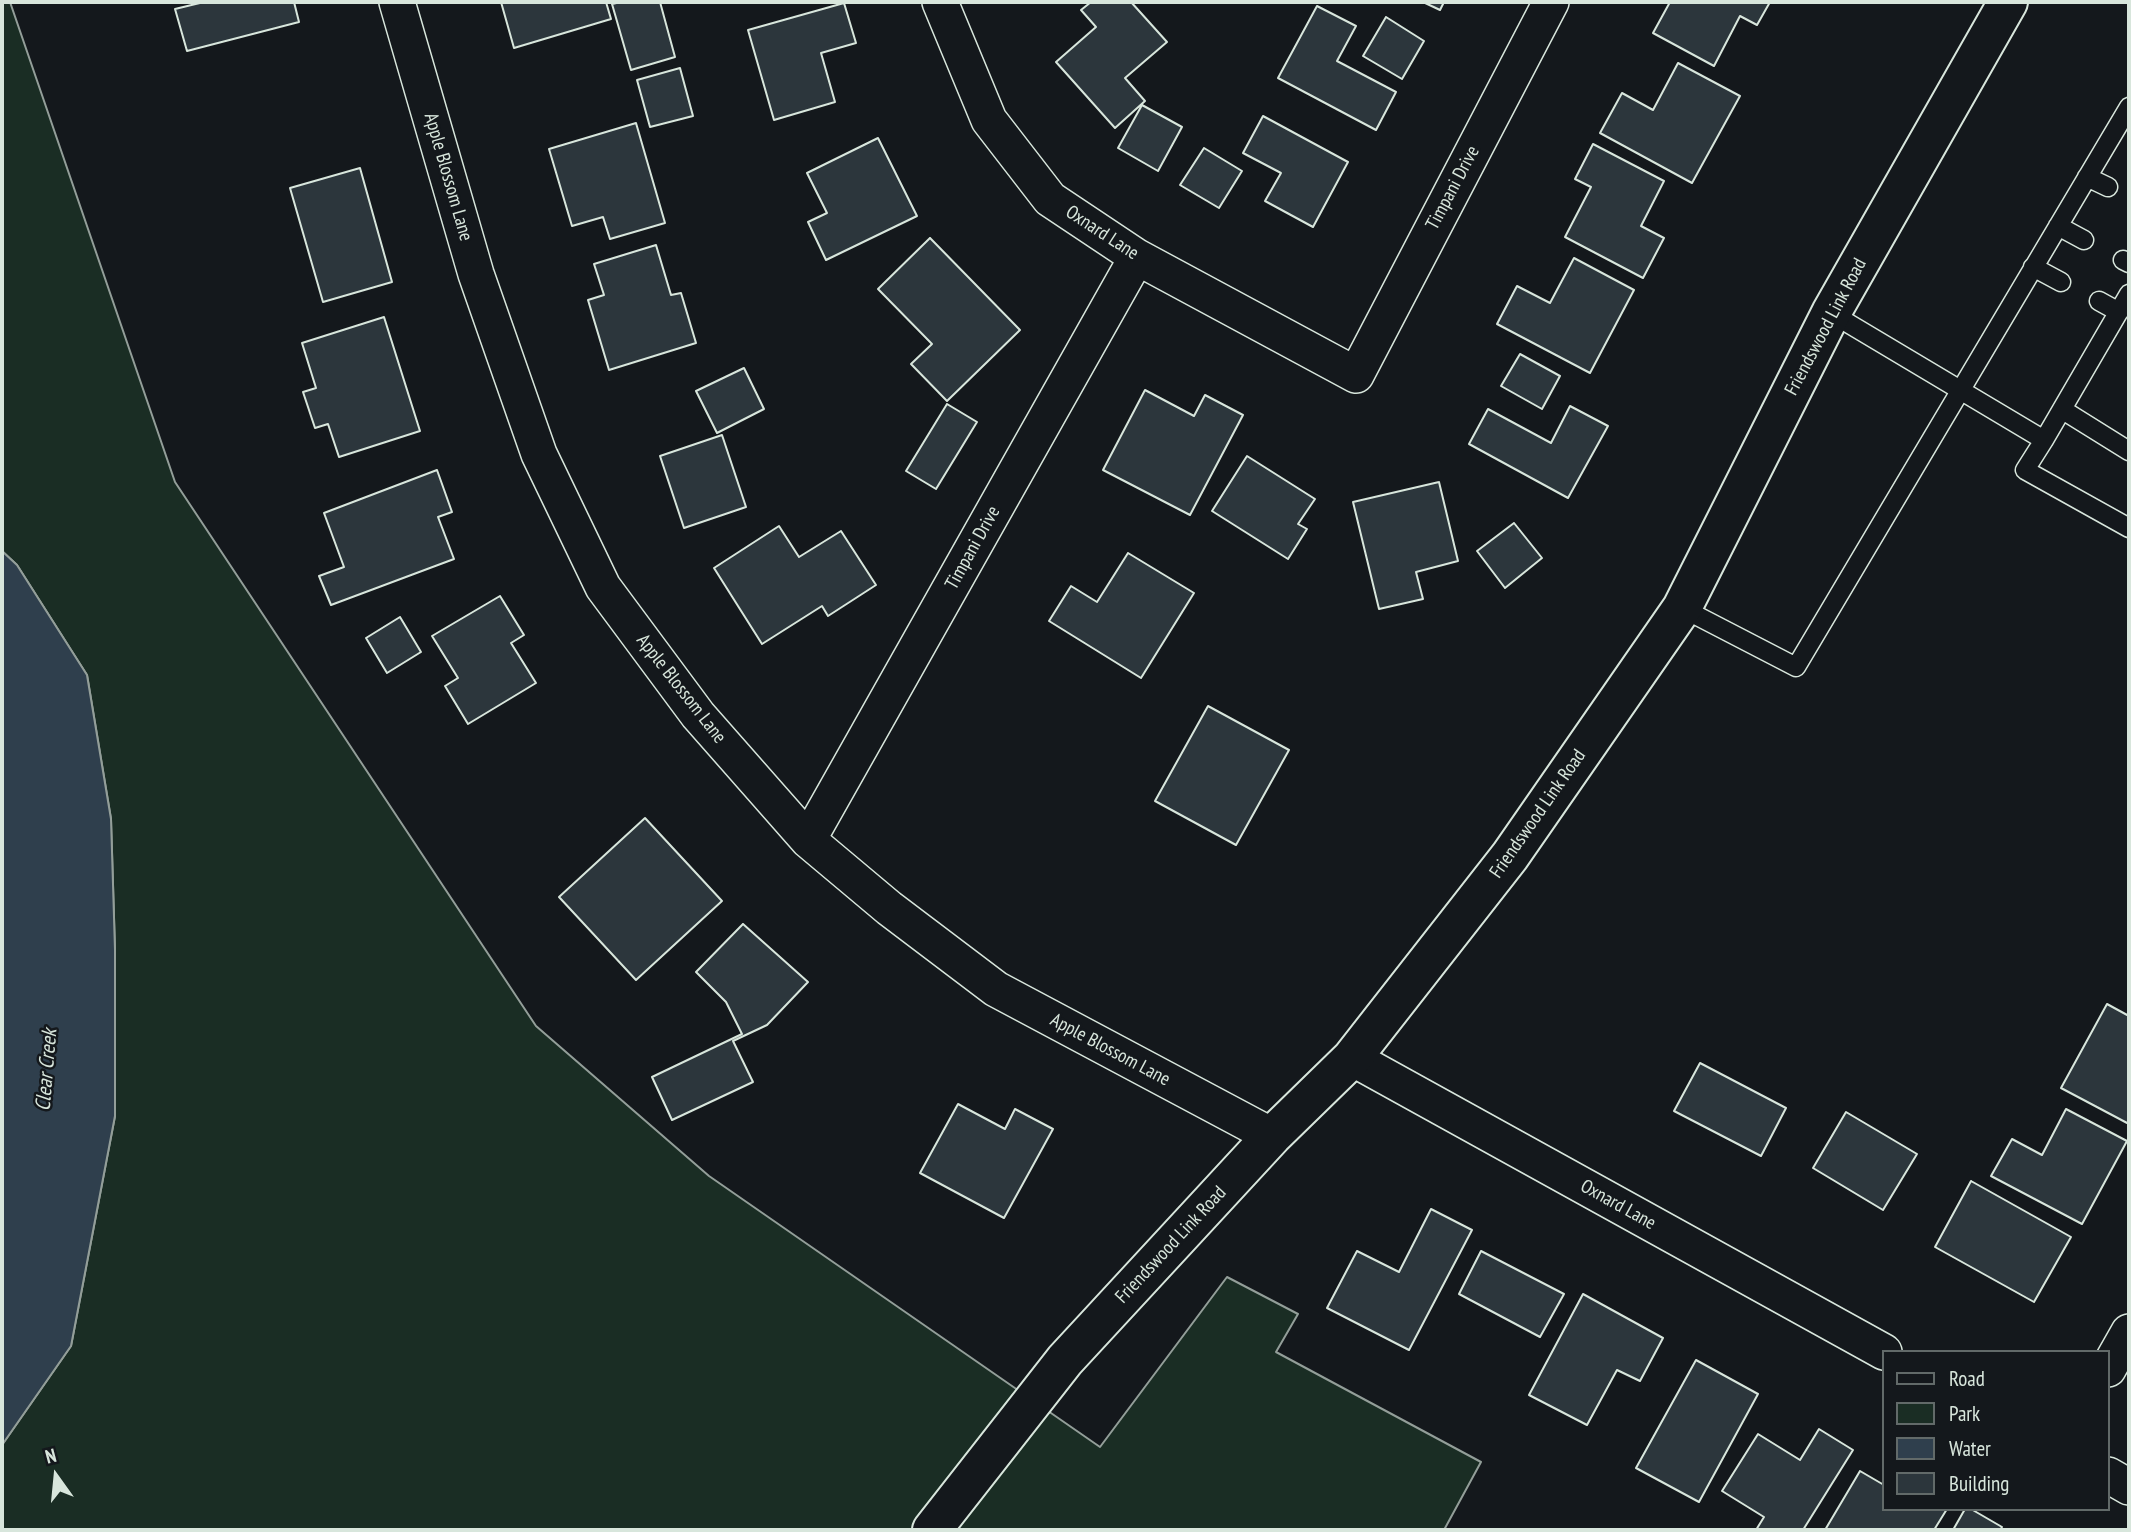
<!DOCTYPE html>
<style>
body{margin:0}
#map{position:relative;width:2131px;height:1532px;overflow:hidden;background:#14181c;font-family:"PT Sans Narrow",sans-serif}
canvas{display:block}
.frame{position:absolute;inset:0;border:4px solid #d8e6dc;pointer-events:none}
.legend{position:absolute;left:1882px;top:1350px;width:228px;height:161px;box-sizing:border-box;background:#14181c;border:2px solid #626a69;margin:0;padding:9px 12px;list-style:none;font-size:21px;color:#d8e6dc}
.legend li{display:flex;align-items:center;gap:14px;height:35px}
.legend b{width:35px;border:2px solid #626a69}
.north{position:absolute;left:21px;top:1441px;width:70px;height:70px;-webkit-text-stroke:5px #14181c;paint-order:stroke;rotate:345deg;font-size:19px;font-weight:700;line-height:28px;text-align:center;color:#d8e6dc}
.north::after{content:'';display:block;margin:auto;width:24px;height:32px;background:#d8e6dc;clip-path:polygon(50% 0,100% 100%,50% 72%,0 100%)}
</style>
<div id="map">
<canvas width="2131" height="1532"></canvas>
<div class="frame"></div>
<ul class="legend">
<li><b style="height:9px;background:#14181c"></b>Road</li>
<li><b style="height:19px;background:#1a2d24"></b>Park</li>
<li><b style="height:19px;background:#2f3f4d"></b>Water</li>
<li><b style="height:19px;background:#2c363c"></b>Building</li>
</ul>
<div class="north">N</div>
</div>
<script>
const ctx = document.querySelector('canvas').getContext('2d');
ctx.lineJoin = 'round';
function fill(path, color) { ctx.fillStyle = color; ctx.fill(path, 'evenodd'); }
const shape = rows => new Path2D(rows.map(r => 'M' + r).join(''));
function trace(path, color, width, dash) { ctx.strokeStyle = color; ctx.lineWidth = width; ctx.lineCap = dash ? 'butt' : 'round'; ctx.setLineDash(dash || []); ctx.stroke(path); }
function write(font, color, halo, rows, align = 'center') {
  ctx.font = font + ' "PT Sans Narrow",sans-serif'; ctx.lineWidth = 5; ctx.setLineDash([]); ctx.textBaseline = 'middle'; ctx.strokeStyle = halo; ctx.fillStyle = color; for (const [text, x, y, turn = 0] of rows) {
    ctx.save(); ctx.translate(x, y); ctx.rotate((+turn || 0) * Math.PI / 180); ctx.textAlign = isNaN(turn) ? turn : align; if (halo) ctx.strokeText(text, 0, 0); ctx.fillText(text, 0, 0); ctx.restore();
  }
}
const green = shape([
 [2,2,10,2,175,482,536,1026,709,1176,1100,1447,1227,1277,1298,1314,1276,1352,1481,1462,1444,1530,2,1530,2,1445,71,1346,115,1116,115,950,111,819,87,675,17,565,2,551,2,2]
]);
fill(green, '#1a2d24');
trace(green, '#939e99', 2);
const water = shape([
 [2,551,17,565,87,675,111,819,115,950,115,1116,71,1346,2,1445,2,551]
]);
fill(water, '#2f3f4d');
trace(water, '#939e99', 2);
const building = shape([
 [204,2,294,2,299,22,187,51,175,9,204,2],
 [501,2,606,2,611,19,514,48,501,2],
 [621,2,660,2,675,57,631,70,612,4,621,2],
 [1091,2,1131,2,1167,42,1125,78,1145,101,1115,128,1056,62,1096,27,1081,10,1091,2],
 [1423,2,1444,2,1440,10,1423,2],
 [1670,2,1770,2,1757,25,1740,16,1714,66,1653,33,1670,2],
 [844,3,856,43,821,53,835,102,774,120,748,30,844,3],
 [1317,6,1356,26,1337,61,1396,92,1376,130,1278,78,1317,6],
 [1386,17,1424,41,1402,79,1363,56,1386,17],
 [1678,63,1740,96,1692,183,1600,133,1622,93,1653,110,1678,63],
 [680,68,693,116,650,127,637,80,680,68],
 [1142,105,1182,127,1158,171,1118,148,1142,105],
 [1263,116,1348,162,1313,227,1265,201,1281,173,1243,153,1263,116],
 [636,123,665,223,610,239,603,217,572,226,549,149,636,123],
 [878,138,917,216,826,260,808,222,827,213,807,173,878,138],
 [1593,144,1664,181,1641,226,1664,238,1643,278,1565,237,1591,187,1575,179,1593,144],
 [1204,148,1242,171,1219,208,1180,185,1204,148],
 [360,168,392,282,323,302,290,188,360,168],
 [930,238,1020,330,947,401,911,364,932,344,878,289,930,238],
 [656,245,671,295,681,293,696,343,609,370,588,300,604,295,594,264,656,245],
 [1574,258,1634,290,1590,373,1497,324,1517,286,1550,303,1574,258],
 [384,317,420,431,339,457,328,424,315,428,303,392,316,388,302,343,384,317],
 [1520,354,1560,376,1542,409,1501,386,1520,354],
 [744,368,764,409,717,433,696,391,744,368],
 [1145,390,1194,416,1205,395,1243,415,1190,515,1103,470,1145,390],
 [947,404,977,422,936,489,906,471,947,404],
 [1570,406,1608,426,1568,498,1469,444,1488,409,1551,443,1570,406],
 [722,435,746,507,684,528,660,456,722,435],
 [1247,456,1315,499,1298,524,1307,529,1288,559,1212,511,1247,456],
 [437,470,452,512,438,517,454,559,331,605,319,576,344,567,324,513,437,470],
 [1439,482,1458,561,1416,572,1423,599,1379,609,1353,502,1439,482],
 [1514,523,1542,558,1505,588,1477,551,1514,523],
 [779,526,799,557,841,531,876,585,828,616,822,606,762,644,714,568,779,526],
 [1128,553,1194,593,1141,678,1049,621,1071,586,1097,602,1128,553],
 [500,596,524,635,511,643,536,683,468,724,445,686,458,678,432,636,500,596],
 [400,617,421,652,387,673,366,638,400,617],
 [1208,706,1289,750,1236,845,1155,801,1208,706],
 [645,818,722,901,636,980,559,897,645,818],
 [743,924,808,982,767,1025,733,1041,753,1082,672,1120,652,1077,742,1034,726,1002,696,972,743,924],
 [2107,1004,2129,1016,2129,1124,2061,1088,2107,1004],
 [1700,1063,1786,1108,1761,1156,1674,1111,1700,1063],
 [958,1104,1005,1129,1015,1109,1053,1129,1004,1218,920,1173,958,1104],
 [2066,1109,2127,1141,2082,1224,1991,1176,2012,1139,2042,1155,2066,1109],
 [1846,1112,1917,1154,1883,1210,1813,1168,1846,1112],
 [1971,1181,2071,1237,2034,1302,1935,1247,1971,1181],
 [1431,1209,1472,1230,1409,1350,1327,1308,1357,1251,1399,1272,1431,1209],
 [1481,1251,1564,1294,1540,1337,1459,1294,1481,1251],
 [1583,1294,1663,1338,1640,1381,1617,1370,1587,1425,1529,1395,1583,1294],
 [1696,1360,1758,1394,1699,1502,1636,1468,1696,1360],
 [1819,1429,1853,1450,1803,1530,1756,1530,1764,1517,1722,1491,1758,1434,1800,1460,1819,1429],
 [1860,1471,1884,1485,1884,1509,1947,1509,1934,1530,1825,1530,1860,1471],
 [1965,1509,1971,1509,2002,1527,2000,1530,1953,1530,1965,1509]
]);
fill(building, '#2c363c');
trace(building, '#d8e6dc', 2);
const lane = shape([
 [2087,177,2108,187],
 [2058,226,2084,240],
 [2123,260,2129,263],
 [2033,267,2061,282],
 [2099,301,2119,312],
 [1831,313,2044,440,2129,294],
 [2063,410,2129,451],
 [2044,440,2025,470,2129,528],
 [1682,608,1796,667,2129,107]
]);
const street = shape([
 [397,2,476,274,539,454,603,587,698,715,808,840,889,908,996,989,1272,1136],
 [940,2,989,120,1050,199,1137,257,1356,375,1551,2],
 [808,840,1137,257],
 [1352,1058,1884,1352],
 [2108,1369,2129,1332],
 [2108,1475,2129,1487]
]);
const secondary = shape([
 [932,1530,1065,1360,1272,1136,1352,1058,1510,856,1682,608,1831,313,2008,2]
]);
trace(lane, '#d8e6dc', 21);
trace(street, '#d8e6dc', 38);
trace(secondary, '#d8e6dc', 42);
trace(lane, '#14181c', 18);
trace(street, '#14181c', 35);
trace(secondary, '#14181c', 38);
write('19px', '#d8e6dc', '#14181c', [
 ["Apple Blossom Lane",448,177,74],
 ["Timpani Drive",1453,188,-62],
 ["Oxnard Lane",1102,233,33],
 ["Friendswood Link Road",1826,327,-62],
 ["Timpani Drive",973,548,-61],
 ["Apple Blossom Lane",681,689,52],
 ["Friendswood Link Road",1538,814,-55],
 ["Apple Blossom Lane",1110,1050,28],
 ["Oxnard Lane",1618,1205,29],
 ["Friendswood Link Road",1171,1245,-47]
]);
write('italic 21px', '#d8e6dc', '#14181c', [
 ["Clear Creek",47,1070,-85]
]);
</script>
